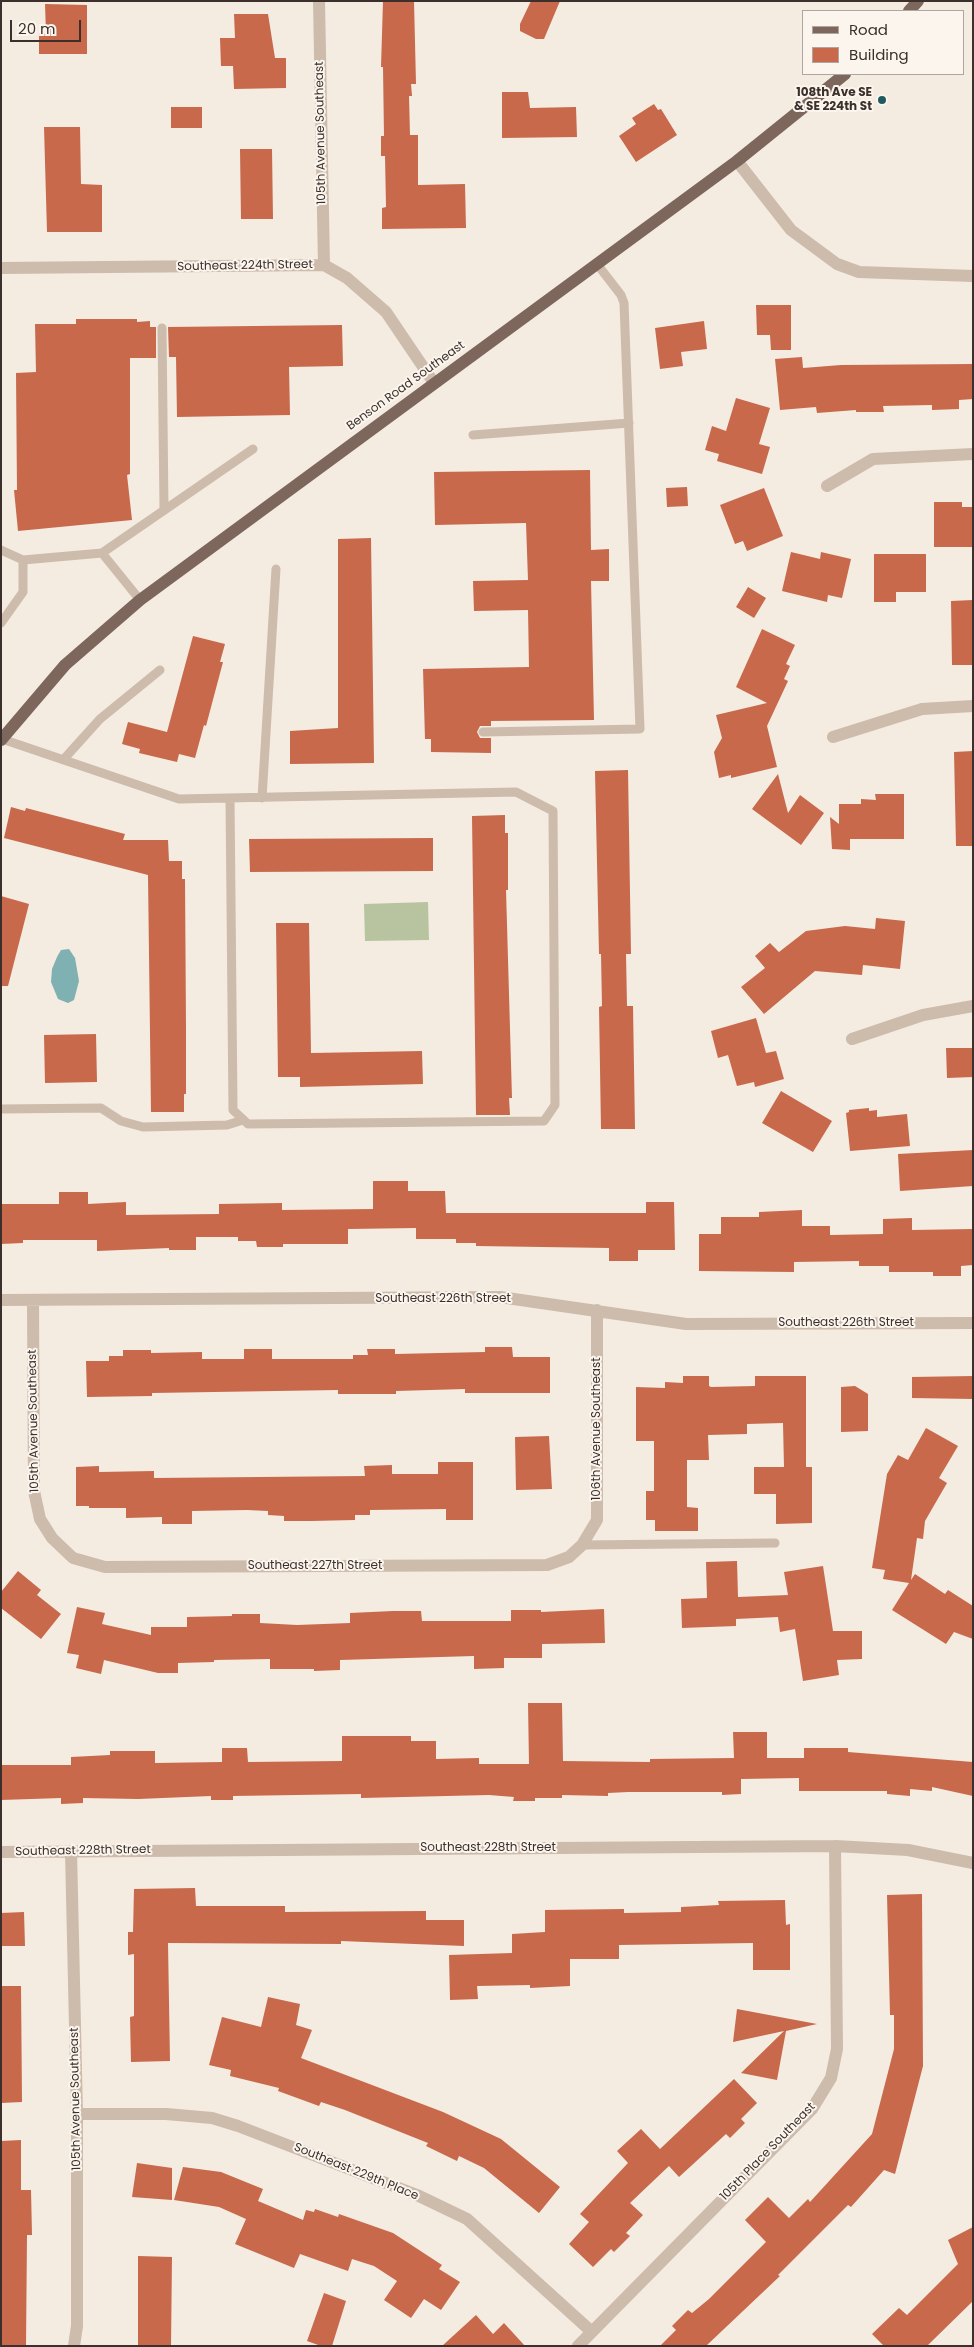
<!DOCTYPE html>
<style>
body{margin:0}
#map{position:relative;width:974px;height:2347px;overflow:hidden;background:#f4ebe1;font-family:Poppins,sans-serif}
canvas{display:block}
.frame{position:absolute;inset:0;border:2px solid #3b302b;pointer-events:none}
.legend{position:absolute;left:802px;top:10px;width:162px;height:65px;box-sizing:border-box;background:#fbf5ee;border:1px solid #aea6a0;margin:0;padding:6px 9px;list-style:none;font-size:15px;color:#3b302b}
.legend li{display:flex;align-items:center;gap:10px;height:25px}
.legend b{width:25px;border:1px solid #aea6a0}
.scale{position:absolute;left:10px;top:20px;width:71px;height:22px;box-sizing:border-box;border:2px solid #3b302b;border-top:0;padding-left:6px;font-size:15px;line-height:18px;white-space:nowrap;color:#3b302b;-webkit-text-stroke:4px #fbf5ee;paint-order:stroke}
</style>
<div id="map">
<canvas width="974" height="2347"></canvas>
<div class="frame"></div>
<ul class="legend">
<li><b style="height:6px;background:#7d675c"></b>Road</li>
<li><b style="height:14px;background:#c8694b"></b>Building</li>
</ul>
<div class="scale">20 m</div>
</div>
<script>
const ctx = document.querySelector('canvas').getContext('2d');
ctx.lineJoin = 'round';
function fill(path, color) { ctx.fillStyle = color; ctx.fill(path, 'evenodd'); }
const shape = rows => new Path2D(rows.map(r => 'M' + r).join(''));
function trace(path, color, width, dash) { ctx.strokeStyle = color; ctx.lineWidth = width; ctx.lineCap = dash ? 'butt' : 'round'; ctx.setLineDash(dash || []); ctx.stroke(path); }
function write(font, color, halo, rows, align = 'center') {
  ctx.font = font + ' Poppins,sans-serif'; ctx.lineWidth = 4; ctx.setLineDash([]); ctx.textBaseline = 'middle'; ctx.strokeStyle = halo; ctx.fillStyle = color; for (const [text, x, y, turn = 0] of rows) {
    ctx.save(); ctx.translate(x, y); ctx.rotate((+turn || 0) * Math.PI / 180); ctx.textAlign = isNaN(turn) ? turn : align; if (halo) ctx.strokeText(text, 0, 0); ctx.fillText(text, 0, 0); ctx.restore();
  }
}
fill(shape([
 [428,902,429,940,365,941,364,904]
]), '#b8c4a0');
fill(shape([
 [69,949,75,958,79,981,74,1000,68,1003,58,999,51,982,52,969,57,957,61,950]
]), '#7fb0b2');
fill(shape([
 [383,1,414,1,416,84,411,84,412,96,409,96,410,135,418,135,418,185,465,184,466,228,382,229,382,208,386,207,385,156,381,156,381,136,384,136,383,67,381,67],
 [531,1,560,1,544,39,536,39,520,31,520,24],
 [45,4,87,5,87,54,39,54,39,33,46,34],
 [234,14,268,14,275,58,286,58,286,88,234,89,233,66,221,66,220,38,235,38],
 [502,92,528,92,530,108,576,107,577,137,502,138],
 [654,104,658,110,661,109,677,135,636,162,619,136,636,124,632,118],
 [171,107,202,107,202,128,171,128],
 [44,127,80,127,81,184,102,185,102,232,47,232],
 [240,149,272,149,273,219,241,219],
 [756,305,791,305,791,350,771,350,770,335,757,335],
 [76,319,137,319,137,322,150,321,150,327,156,327,156,358,130,358,130,474,127,475,132,520,18,531,14,490,17,490,16,373,36,372,35,324,76,324],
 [704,321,707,349,681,352,683,366,660,369,655,328],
 [342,325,343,366,289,367,290,415,177,417,176,357,169,357,168,327],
 [802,357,803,368,841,365,973,364,973,399,959,400,959,409,932,410,932,405,883,406,884,412,856,412,856,410,817,413,816,407,780,410,775,359],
 [736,398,770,408,759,444,770,447,762,474,717,461,719,454,705,450,712,426,726,431],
 [590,470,591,550,609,549,609,581,591,581,594,720,491,721,491,726,480,726,477,732,480,738,491,738,491,753,431,752,431,739,425,739,423,669,529,667,528,610,474,611,473,581,528,580,526,523,435,525,434,472],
 [687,487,688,506,667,507,666,488],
 [764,488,783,536,747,551,743,541,735,544,720,505],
 [934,502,962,502,962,507,973,507,973,547,934,547],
 [371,538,374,763,290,764,290,731,338,728,338,539],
 [791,552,820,559,821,552,851,559,842,598,828,595,827,602,782,591],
 [874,554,926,554,926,592,896,592,896,602,874,602],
 [748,587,766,598,754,618,736,607],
 [973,600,973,665,952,665,951,601],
 [762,629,795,645,786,664,790,666,784,679,788,681,767,726,777,767,731,778,731,775,719,778,714,752,722,738,716,715,767,703,736,687],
 [193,636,225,644,220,662,223,662,206,726,204,725,195,758,179,754,177,762,139,753,140,749,122,744,128,722,167,732],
 [973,751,973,846,956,846,954,752],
 [628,770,631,954,626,954,627,1006,633,1006,635,1129,601,1129,599,1007,602,1006,601,954,599,954,595,771],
 [778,774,788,813,800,795,824,813,801,845,752,809],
 [875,794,904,794,904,839,850,839,850,850,832,849,830,817,839,824,839,804,861,804,861,799,876,800],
 [11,807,25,811,26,808,125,834,123,840,168,840,169,861,182,861,182,879,185,879,186,1028,186,1094,184,1094,184,1112,151,1112,148,875,4,838],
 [505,815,505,833,508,833,508,890,506,890,512,1098,509,1098,510,1115,476,1115,472,816],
 [433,838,433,871,250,872,249,839],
 [1,896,29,904,8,986,1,986],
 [876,918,905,921,900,969,863,965,862,975,815,971,764,1014,741,987,765,968,755,956,770,943,779,952,806,931,845,926,875,929],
 [276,923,309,923,311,1053,422,1051,423,1084,300,1087,300,1077,278,1077],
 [756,1018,766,1053,776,1051,784,1079,755,1087,754,1082,737,1086,728,1055,718,1058,711,1031],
 [96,1034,97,1082,45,1083,44,1035],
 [946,1048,973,1048,973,1077,947,1078],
 [781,1091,832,1121,813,1152,762,1123],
 [869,1108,869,1111,877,1110,877,1117,907,1114,910,1146,850,1151,846,1113,849,1112,849,1110],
 [973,1150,973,1186,900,1191,898,1154],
 [373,1181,408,1181,408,1191,445,1191,446,1213,646,1213,646,1202,674,1202,675,1250,638,1250,638,1261,609,1261,609,1248,476,1246,476,1243,456,1243,456,1239,416,1239,416,1228,348,1229,348,1244,283,1244,283,1247,257,1247,256,1241,238,1241,238,1237,196,1237,196,1250,169,1250,169,1248,97,1251,97,1240,23,1240,23,1243,1,1244,1,1204,59,1204,59,1192,88,1192,88,1204,126,1202,126,1215,219,1214,219,1204,282,1203,282,1210,373,1209],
 [802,1210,802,1226,830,1226,830,1235,883,1234,883,1219,912,1218,912,1230,973,1229,973,1265,961,1266,961,1276,933,1276,933,1272,889,1272,889,1266,859,1266,859,1261,794,1262,794,1272,699,1271,699,1234,721,1234,721,1217,759,1217,759,1212],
 [485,1347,512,1347,513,1357,550,1357,550,1393,465,1393,465,1389,396,1391,396,1394,338,1394,338,1390,152,1393,152,1396,87,1397,86,1361,109,1361,109,1356,123,1356,123,1350,151,1350,151,1353,202,1352,202,1359,244,1359,244,1349,272,1349,272,1359,353,1359,353,1355,368,1355,367,1349,395,1349,395,1354,485,1352],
 [683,1376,709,1376,709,1386,711,1387,755,1386,755,1376,806,1376,806,1467,812,1467,812,1523,776,1524,776,1494,754,1494,754,1467,784,1467,783,1423,747,1424,747,1434,708,1435,709,1460,687,1460,687,1507,698,1508,698,1531,655,1531,655,1520,646,1520,646,1491,654,1491,654,1441,636,1441,636,1387,665,1388,665,1382,683,1383],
 [973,1376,973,1399,912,1398,912,1377],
 [855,1386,868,1394,868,1431,841,1432,841,1387],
 [926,1428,958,1446,939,1478,947,1483,925,1521,923,1539,917,1538,911,1580,915,1574,945,1594,948,1590,973,1606,973,1639,954,1632,946,1644,892,1610,909,1583,883,1579,885,1570,872,1568,887,1474,898,1455,908,1460],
 [549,1436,552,1489,516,1490,515,1437],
 [438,1462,473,1462,473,1520,446,1520,446,1509,370,1510,370,1515,355,1515,355,1520,311,1521,284,1521,284,1516,268,1515,268,1511,247,1510,192,1511,192,1524,162,1524,162,1517,126,1518,126,1508,89,1508,89,1506,76,1506,76,1467,99,1466,99,1472,154,1471,154,1478,365,1476,364,1466,392,1465,392,1474,438,1474],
 [737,1561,738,1597,788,1595,784,1572,823,1566,833,1631,862,1631,862,1659,837,1660,839,1675,803,1681,795,1629,780,1632,778,1617,736,1619,736,1626,682,1628,681,1599,707,1598,706,1562],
 [18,1571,41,1590,37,1595,61,1614,41,1639,1,1608,1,1592],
 [77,1607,105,1613,102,1624,151,1635,151,1627,187,1627,187,1617,232,1616,232,1614,260,1614,260,1623,297,1625,350,1623,350,1613,393,1611,421,1611,422,1621,511,1621,511,1610,541,1610,541,1612,604,1609,605,1643,542,1644,542,1658,504,1658,504,1668,474,1669,474,1656,340,1660,340,1670,314,1671,314,1669,270,1669,270,1659,214,1660,214,1662,178,1663,178,1673,158,1673,104,1660,101,1674,76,1668,79,1655,67,1653],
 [528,1703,562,1703,563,1761,650,1762,650,1759,734,1758,733,1732,767,1732,767,1758,804,1758,804,1748,848,1748,848,1752,973,1762,973,1796,932,1787,932,1791,910,1789,910,1796,887,1794,887,1791,799,1791,799,1778,741,1779,741,1794,722,1795,722,1792,628,1792,608,1793,608,1796,562,1795,562,1798,535,1798,535,1801,513,1801,514,1797,489,1795,361,1798,361,1794,233,1796,233,1800,211,1800,211,1796,138,1799,83,1798,83,1803,61,1804,61,1798,1,1800,1,1765,71,1765,71,1757,110,1755,110,1751,155,1751,155,1763,222,1762,222,1748,247,1748,248,1762,342,1761,342,1736,411,1736,411,1741,436,1741,436,1759,479,1758,479,1764,529,1764],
 [195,1888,196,1906,285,1906,285,1912,426,1911,426,1920,464,1920,464,1946,341,1941,341,1944,168,1943,170,2061,131,2062,130,2017,134,2016,134,1954,128,1955,128,1932,133,1932,134,1889],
 [922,1894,923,2066,895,2174,884,2170,851,2207,848,2205,778,2275,780,2276,706,2346,660,2346,676,2330,672,2326,688,2310,692,2313,709,2299,766,2242,745,2220,768,2197,789,2218,808,2199,810,2202,872,2134,894,2049,894,2015,890,2015,887,1895],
 [785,1900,786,1925,790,1924,790,1970,753,1970,753,1943,619,1945,619,1959,570,1959,570,1986,530,1988,530,1985,477,1986,478,1999,450,2000,449,1955,512,1953,512,1934,545,1932,545,1910,624,1909,624,1913,681,1912,681,1907,719,1905,718,1901],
 [24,1912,25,1946,1,1946,1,1913],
 [1,1986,21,1986,22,2102,1,2103],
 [268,1997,300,2004,296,2025,312,2030,301,2058,443,2112,501,2139,560,2187,539,2213,484,2168,459,2156,457,2161,426,2146,428,2143,345,2110,321,2102,319,2106,278,2091,279,2088,230,2076,231,2070,209,2065,222,2017,261,2027],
 [737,2009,817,2024,786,2031,777,2080,741,2073,784,2031,733,2042],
 [734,2079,757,2103,741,2119,745,2123,730,2138,726,2134,679,2177,669,2166,630,2203,643,2215,626,2233,630,2236,614,2252,611,2249,593,2267,569,2244,589,2222,580,2214,628,2163,617,2151,641,2129,660,2149],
 [21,2140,21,2190,31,2190,32,2235,27,2235,26,2346,1,2346,1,2141],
 [137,2163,172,2168,172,2200,132,2197],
 [183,2167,221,2172,263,2189,258,2201,303,2220,306,2210,314,2212,315,2209,338,2217,339,2214,393,2233,442,2265,439,2269,460,2282,441,2310,424,2299,411,2318,384,2300,397,2281,374,2266,352,2259,348,2271,300,2254,294,2268,235,2244,246,2219,219,2207,174,2200],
 [973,2227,973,2301,927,2346,884,2346,872,2334,899,2308,907,2315,958,2264,948,2240],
 [138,2256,172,2257,171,2346,138,2346],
 [324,2293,346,2301,332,2346,321,2346,307,2341],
 [476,2315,493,2334,504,2323,525,2346,442,2346]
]), '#c8694b');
trace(shape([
 [162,328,164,510],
 [473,435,629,423],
 [1,550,23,560,102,553,253,449],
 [102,553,140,600],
 [1,623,23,592,23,560],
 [483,732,640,729,624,303,621,295,597,264],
 [2,739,179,799,516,792,553,811,555,1105,544,1121,248,1124,233,1110,230,798],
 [63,760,100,719,160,670],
 [262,798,276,569],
 [1,1109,101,1108,121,1121,143,1127,227,1125,243,1120],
 [582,1545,775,1543]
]), '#cdbbac', 9);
trace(shape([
 [319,1,324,265],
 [737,161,791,230,837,264,859,272,973,276],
 [1,268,324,265,347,278,386,312,434,383],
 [827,486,873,459,973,454],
 [833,737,922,709,973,706],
 [852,1039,923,1015,973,1006],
 [1,1300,500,1297,686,1324,973,1323],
 [33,1301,34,1491,40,1519,52,1538,73,1558,105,1567,547,1565,569,1557,582,1545,597,1520,597,1310],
 [71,1851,77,2114,77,2326,74,2346],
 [1,1852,835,1846,908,1850,973,1863],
 [77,2114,166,2114,212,2118,238,2126,417,2195,467,2219,592,2332],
 [578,2346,812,2109,831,2078,837,2049,835,1846]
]), '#cdbbac', 12);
trace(shape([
 [909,11,918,1],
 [1,740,65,665,140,600,737,161,845,74]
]), '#7d675c', 12);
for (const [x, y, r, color] of [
 [882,100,5,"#1f5a5e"]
]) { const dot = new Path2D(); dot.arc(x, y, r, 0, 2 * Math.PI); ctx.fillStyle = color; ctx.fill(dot); trace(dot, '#fbf5ee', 2); }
write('bold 12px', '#3b302b', '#fbf5ee', [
 ["108th Ave SE",872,93],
 ["& SE 224th St",872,107]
], 'right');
write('12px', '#3b302b', '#fbf5ee', [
 ["105th Avenue Southeast",321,133,-91],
 ["Southeast 224th Street",245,266,-1],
 ["Benson Road Southeast",406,386,-36],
 ["Southeast 226th Street",443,1299],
 ["Southeast 226th Street",846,1323],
 ["105th Avenue Southeast",34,1421,-91],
 ["106th Avenue Southeast",597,1429,-90],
 ["Southeast 227th Street",315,1566],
 ["Southeast 228th Street",488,1848],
 ["Southeast 228th Street",83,1851,-1],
 ["105th Avenue Southeast",76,2099,-91],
 ["105th Place Southeast",768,2152,-46],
 ["Southeast 229th Place",356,2172,22]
]);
</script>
